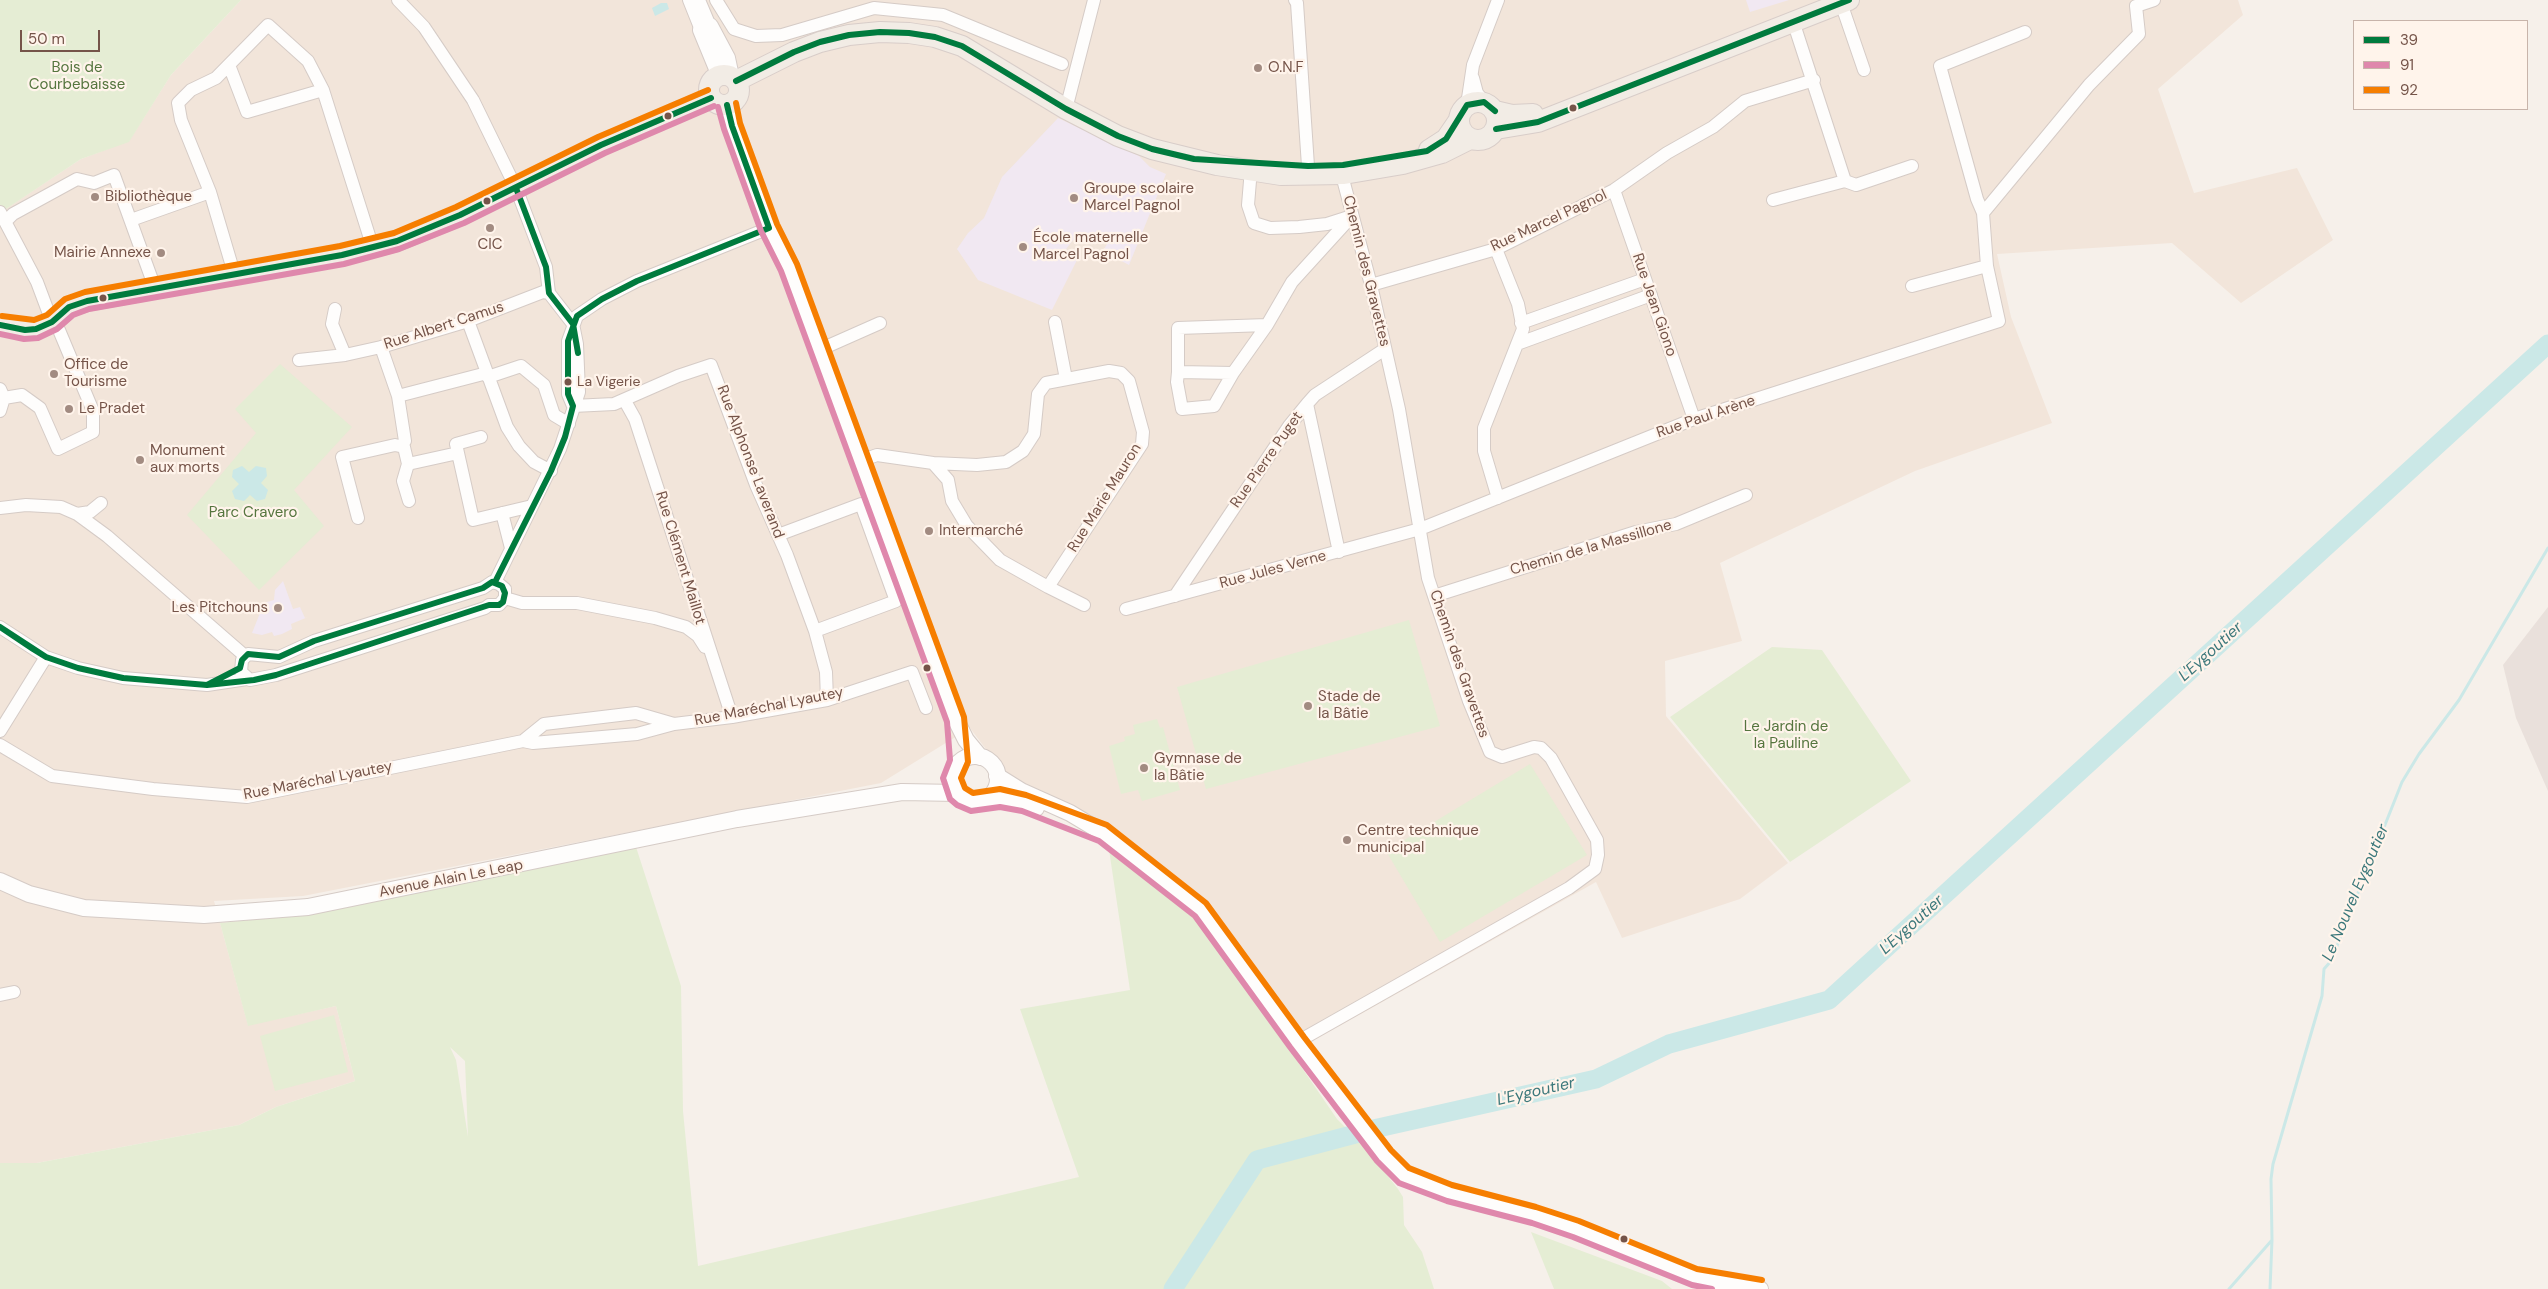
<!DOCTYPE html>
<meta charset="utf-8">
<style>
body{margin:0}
#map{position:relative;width:2548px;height:1289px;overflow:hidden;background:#f6f0ea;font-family:"DM Sans",sans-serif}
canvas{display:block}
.legend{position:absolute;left:2353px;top:20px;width:175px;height:90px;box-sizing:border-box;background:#fff4eb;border:1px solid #c8b4aa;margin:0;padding:6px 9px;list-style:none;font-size:15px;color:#755449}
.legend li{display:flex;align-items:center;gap:10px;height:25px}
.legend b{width:25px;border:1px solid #c8b4aa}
.scale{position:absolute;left:20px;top:30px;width:80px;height:22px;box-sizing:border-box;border:2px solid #755449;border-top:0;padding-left:6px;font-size:15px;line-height:18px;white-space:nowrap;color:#755449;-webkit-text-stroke:4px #fff4eb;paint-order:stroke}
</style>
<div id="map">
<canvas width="2548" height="1289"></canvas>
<ul class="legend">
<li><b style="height:6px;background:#007b3e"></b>39</li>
<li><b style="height:6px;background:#df88ac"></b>91</li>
<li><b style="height:6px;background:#f67e00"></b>92</li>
</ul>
<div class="scale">50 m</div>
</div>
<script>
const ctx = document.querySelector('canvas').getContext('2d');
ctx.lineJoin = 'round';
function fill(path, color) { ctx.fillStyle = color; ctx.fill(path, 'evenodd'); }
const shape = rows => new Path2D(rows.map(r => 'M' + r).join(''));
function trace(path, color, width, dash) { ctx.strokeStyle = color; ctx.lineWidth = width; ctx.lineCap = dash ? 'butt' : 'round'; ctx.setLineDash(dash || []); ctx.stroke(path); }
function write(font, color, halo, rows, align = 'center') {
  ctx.font = font + ' "DM Sans",sans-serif'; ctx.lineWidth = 4.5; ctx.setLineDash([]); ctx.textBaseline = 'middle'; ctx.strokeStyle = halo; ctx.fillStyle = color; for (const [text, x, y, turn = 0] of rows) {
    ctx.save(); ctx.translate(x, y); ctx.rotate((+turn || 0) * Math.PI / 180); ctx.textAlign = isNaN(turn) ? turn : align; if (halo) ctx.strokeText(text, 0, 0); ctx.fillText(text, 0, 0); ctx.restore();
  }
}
fill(shape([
 [241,0,2238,0,2243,15,2158,89,2194,193,2297,168,2333,240,2241,303,2172,243,1997,254,2011,317,2052,423,1915,471,1720,563,1742,641,1665,661,1666,716,1788,863,1740,899,1622,938,1596,882,1311,1042,1270,994,1214,910,1090,814,1018,786,1007,777,970,728,881,783,303,896,214,901,248,1025,336,1006,355,1081,276,1107,239,1125,37,1163,0,1163,0,207,4,210,81,159,129,141,171,75]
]), '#f2e5da');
fill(shape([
 [2548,607,2548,791,2516,718,2503,665]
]), '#e9e0db');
fill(shape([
 [1746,0,1789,0,1750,12],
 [1058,118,1139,156,1150,167,1166,174,1129,265,1103,251,1107,244,1096,236,1084,235,1073,240,1066,249,1078,258,1052,310,978,280,957,249,968,233,984,218,1002,177],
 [283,581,293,609,300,607,305,618,308,617,291,624,292,629,282,634,274,636,272,632,262,635,252,633,264,603,274,600,275,590]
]), '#f1e8f2');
fill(shape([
 [0,0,241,0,171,75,129,142,81,159,3,211,0,207],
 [280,364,352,427,294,490,324,526,259,590,187,515,256,433,235,409],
 [1409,620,1440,726,1206,789,1177,687],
 [1772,647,1822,650,1911,781,1790,862,1670,717],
 [1157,719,1160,728,1163,727,1180,790,1142,801,1138,790,1121,794,1109,746,1125,741,1124,737,1135,734,1133,725],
 [1530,764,1587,855,1440,942,1386,851],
 [1108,843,1208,931,1337,1119,1365,1147,1398,1189,1403,1197,1404,1225,1422,1252,1434,1289,0,1289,0,1163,37,1163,239,1125,276,1107,355,1081,336,1006,248,1026,220,923,309,914,636,847,681,986,683,1111,698,1266,1079,1177,1020,1009,1130,990],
 [450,1047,465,1061,468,1137,456,1060],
 [334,1015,348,1072,275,1091,260,1036],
 [1531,1232,1662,1281,1672,1289,1554,1289]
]), '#e5edd4');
fill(shape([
 [661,3,667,3,669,9,655,16,652,8],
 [242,466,249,472,256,466,266,468,267,476,261,483,268,490,265,499,257,501,250,495,244,501,235,499,232,491,239,484,232,477,233,470]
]), '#cbe8e7');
trace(shape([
 [2229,1289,2272,1240,2271,1179,2273,1164,2322,996,2324,969,2331,961,2402,782,2419,754,2459,700,2548,548],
 [2270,1289,2272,1240]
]), '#cbe8e7', 3);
trace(shape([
 [1173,1289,1257,1160,1378,1128,1596,1079,1669,1044,1829,1000,2548,344]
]), '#cbe8e7', 19);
const minor = shape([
 [398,0,424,27,473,100,516,188,546,267,549,293],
 [689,0,701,30],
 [699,0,710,26],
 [716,0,734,29,756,36,782,35,874,8,943,15,1062,64],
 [1295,0,1297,3,1308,166],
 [1841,3,1864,70],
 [229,65,247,112,323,90],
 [1473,78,1477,93,1484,102],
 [1467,105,1473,65,1498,0],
 [1066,109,1094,0],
 [1251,169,1248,205,1254,223,1270,228,1299,227,1327,224,1352,216,1292,282,1267,325,1178,328,1178,372,1233,373,1267,325],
 [1845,181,1856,185,1912,166],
 [1614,190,1694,419],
 [1773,200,1845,181,1793,21],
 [0,212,37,282,52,322,59,330,93,411,93,432,58,449,40,408,22,395,4,398,0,389],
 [1983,213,2089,85,2139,34,2136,6,2154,0],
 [131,220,210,192],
 [6,221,13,214,77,179,94,183,114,175,155,288],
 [1496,249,1518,304,1523,329,1484,428,1484,451,1498,498],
 [234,273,210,192,181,120,178,103,191,90,216,78,268,25,308,61,323,90,373,248],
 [1371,285,1496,249,1614,190,1667,153,1713,127,1745,101,1814,80],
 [1912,286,1987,266],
 [335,309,332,324,345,355],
 [468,321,507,427,519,446,534,462,551,471],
 [1055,322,1066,379],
 [1521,323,1645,279],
 [1517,344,1651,295],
 [381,347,398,396,405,441],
 [819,350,880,323],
 [299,360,345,355,381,347,468,321,543,292,549,293,573,324,577,344,579,392,560,449,495,582],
 [1109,371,1121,373,1129,381,1143,432,1142,444,1048,587,1000,560,967,526,952,501,948,480,933,463,977,465,1006,462,1023,451,1034,434,1038,394,1046,383,1109,371],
 [1178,372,1177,382,1182,409,1214,406,1233,373],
 [488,377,521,366,544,385,554,415,569,424],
 [398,396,487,373],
 [625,401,635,419,732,717],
 [1307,404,1339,552],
 [573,406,614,404,678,376,711,365,756,485,787,555,815,631,826,672,827,700],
 [573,406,568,394,568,341,577,316,602,299,637,281,769,228],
 [0,411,4,398],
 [458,453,456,444,481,437],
 [860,461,877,455,933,463],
 [409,501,403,481,408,464,458,453,473,520,532,506],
 [0,508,26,505,61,507,77,514,107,536,245,656],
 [502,513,511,548],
 [77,514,90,512,101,503],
 [358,518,342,457,395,445,404,447,408,464],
 [778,535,861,504,896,601,815,631],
 [492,582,499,584,505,589,505,598,499,605,489,605,485,608,276,675,250,680,241,672,242,660,248,654,279,657,314,641,483,588,492,582],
 [1048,587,1084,605],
 [1175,596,1289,426,1307,404,1315,395,1385,349],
 [1434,596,1636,532,1676,524,1746,495],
 [505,598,522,603,577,603,655,618,686,627,698,636,705,647],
 [1126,609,1420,529,1694,419,1999,321,1987,266,1983,213,1977,199,1940,66,2025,32],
 [0,627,46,657,78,668,123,678,207,685,247,679],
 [0,731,46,657],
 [523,741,544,724,636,713,674,724],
 [0,745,52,776,153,789,247,797,523,741,533,743,637,734,674,724,732,717,827,700,912,672,926,708],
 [0,995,14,992],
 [1297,1042,1569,888,1595,869,1598,855,1597,840,1551,758,1541,748,1534,747,1502,757,1490,752,1469,701,1428,578,1399,409,1371,285,1344,183,1344,174,1347,170]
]);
const tertiary = shape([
 [710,26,727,58,731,77],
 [701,30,720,76],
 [727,105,732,126,769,228,789,267,956,720,966,740,980,757],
 '952 779a23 23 0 1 1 46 0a23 23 0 1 1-46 0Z',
 [997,776,1021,791,1070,813,1110,837,1201,910,1210,920,1297,1042,1384,1156,1404,1176,1449,1193,1534,1215,1576,1229,1695,1277,1760,1289],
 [988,798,1000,798,1036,808],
 [0,881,29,894,84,908,204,915,308,907,737,819,902,792,957,793]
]);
const primary = shape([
 '709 90a15 15 0 1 1 30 0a15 15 0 1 1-30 0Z',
 [736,81,794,52,820,42,849,35,880,32,909,33,935,37,962,46,1066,109,1118,136,1152,149,1217,165,1281,175,1344,174,1403,164,1442,153,1470,139],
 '1459 121a19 19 0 1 1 38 0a19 19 0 1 1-38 0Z',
 [1495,111,1512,115,1533,114],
 [1496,129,1538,122,1849,0],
 [1429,150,1446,139,1459,120],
 [0,325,25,330,36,329,52,322,69,307,87,301,342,255,397,241,460,215,601,145,711,98]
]);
trace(minor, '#d5cbc6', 14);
trace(tertiary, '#d5cbc6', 18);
trace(primary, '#d8cdc9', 22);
trace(minor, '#fefdfc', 12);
trace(tertiary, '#fefdfc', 16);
trace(primary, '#f2ece5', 20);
trace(shape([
 [736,81,794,52,820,42,849,35,880,32,909,33,935,37,962,46,1066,109,1118,136,1152,149,1194,159,1308,166,1343,165,1427,151,1446,139,1467,105,1484,102,1495,111],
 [1496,129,1538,122,1849,0],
 [516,188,546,267,549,293,573,324,578,353],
 [0,325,25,330,36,329,52,322,69,307,87,301,342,255,397,241,460,215,601,145,711,98],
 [492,582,502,586,505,593,503,602,499,605,489,605,276,675,254,680,207,685,240,668,242,660,248,654,279,657,314,641,483,588,492,582],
 [495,582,551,471,565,437,573,406,568,394,568,341,577,316,602,299,637,281,769,228,732,126,727,105],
 [0,627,46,657,33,649,0,627],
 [46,657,78,668,123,678],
 [123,678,207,685],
 [123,678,207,685]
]), '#007b3e', 6);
trace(shape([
 [718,107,724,129,761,231,781,271,947,722,950,760,943,778,950,799,957,805,971,811,1000,807,1022,811,1099,841,1195,916,1290,1047,1377,1161,1399,1183,1447,1201,1532,1223,1573,1237,1692,1285,1712,1289],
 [0,334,24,339,38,338,57,329,73,315,89,309,344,264,399,249,464,223,605,153,714,106]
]), '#df88ac', 6);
trace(shape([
 [736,103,740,123,777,224,797,264,964,717,968,762,961,778,965,788,973,793,1000,789,1026,795,1107,825,1206,903,1304,1037,1391,1150,1409,1168,1452,1185,1536,1207,1579,1221,1697,1269,1762,1280],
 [2,316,34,320,47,315,65,299,85,292,340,246,394,233,456,207,598,137,708,90]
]), '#f67e00', 6);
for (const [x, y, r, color] of [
 [1258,68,5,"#a28b81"],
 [1573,108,4.5,"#755449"],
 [668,116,4.5,"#755449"],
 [95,197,5,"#a28b81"],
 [1074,198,5,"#a28b81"],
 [487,201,4.5,"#755449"],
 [490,228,5,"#a28b81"],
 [1023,247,5,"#a28b81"],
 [161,253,5,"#a28b81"],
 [103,298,4.5,"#755449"],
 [54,374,5,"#a28b81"],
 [568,382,4.5,"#755449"],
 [69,409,5,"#a28b81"],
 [140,460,5,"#a28b81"],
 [929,531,5,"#a28b81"],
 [278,608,5,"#a28b81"],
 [927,668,4.5,"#755449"],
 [1308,706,5,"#a28b81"],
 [1144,768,5,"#a28b81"],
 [1347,840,5,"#a28b81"],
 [1624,1239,4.5,"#755449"]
]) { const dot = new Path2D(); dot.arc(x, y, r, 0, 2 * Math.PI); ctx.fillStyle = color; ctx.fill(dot); trace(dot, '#fff4eb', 2); }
write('14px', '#755449', '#fff4eb', [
 ["La Vigerie",577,382]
], 'left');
write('15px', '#55753e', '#fff4eb', [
 ["Bois de",77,68],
 ["Courbebaisse",77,85],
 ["Parc Cravero",253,513],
 ["Le Jardin de",1786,727],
 ["la Pauline",1786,744]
]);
write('15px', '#755449', '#fff4eb', [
 ["O.N.F",1268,68],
 ["Groupe scolaire",1084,189],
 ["Marcel Pagnol",1084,206],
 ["Bibliothèque",105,197],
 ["École maternelle",1033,238],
 ["Marcel Pagnol",1033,255],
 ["CIC",490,245,"center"],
 ["Mairie Annexe",151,253,"right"],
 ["Office de",64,365],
 ["Tourisme",64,382],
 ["Le Pradet",79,409],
 ["Monument",150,451],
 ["aux morts",150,468],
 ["Intermarché",939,531],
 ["Les Pitchouns",268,608,"right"],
 ["Stade de",1318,697],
 ["la Bâtie",1318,714],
 ["Gymnase de",1154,759],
 ["la Bâtie",1154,776],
 ["Centre technique",1357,831],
 ["municipal",1357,848]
], 'left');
write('15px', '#755449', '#fff4eb', [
 ["Rue Marcel Pagnol",1549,221,-25],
 ["Chemin des Gravettes",1366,271,76],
 ["Rue Jean Giono",1654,305,71],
 ["Rue Albert Camus",444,326,-18],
 ["Rue Paul Arène",1706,417,-19],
 ["Rue Pierre Puget",1267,460,-55],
 ["Rue Alphonse Laverand",750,462,69],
 ["Rue Marie Mauron",1105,498,-58],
 ["Chemin de la Massillone",1591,548,-16],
 ["Rue Clément Maillot",680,558,73],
 ["Rue Jules Verne",1273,570,-15],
 ["Chemin des Gravettes",1459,664,71],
 ["Rue Maréchal Lyautey",769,707,-11],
 ["Rue Maréchal Lyautey",318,781,-11],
 ["Avenue Alain Le Leap",451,879,-11]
]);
write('italic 16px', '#3c787b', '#fff4eb', [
 ["L'Eygoutier",2211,652,-42],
 ["Le Nouvel Eygoutier",2356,893,-67],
 ["L'Eygoutier",1912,925,-42],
 ["L'Eygoutier",1536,1092,-13]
]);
</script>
